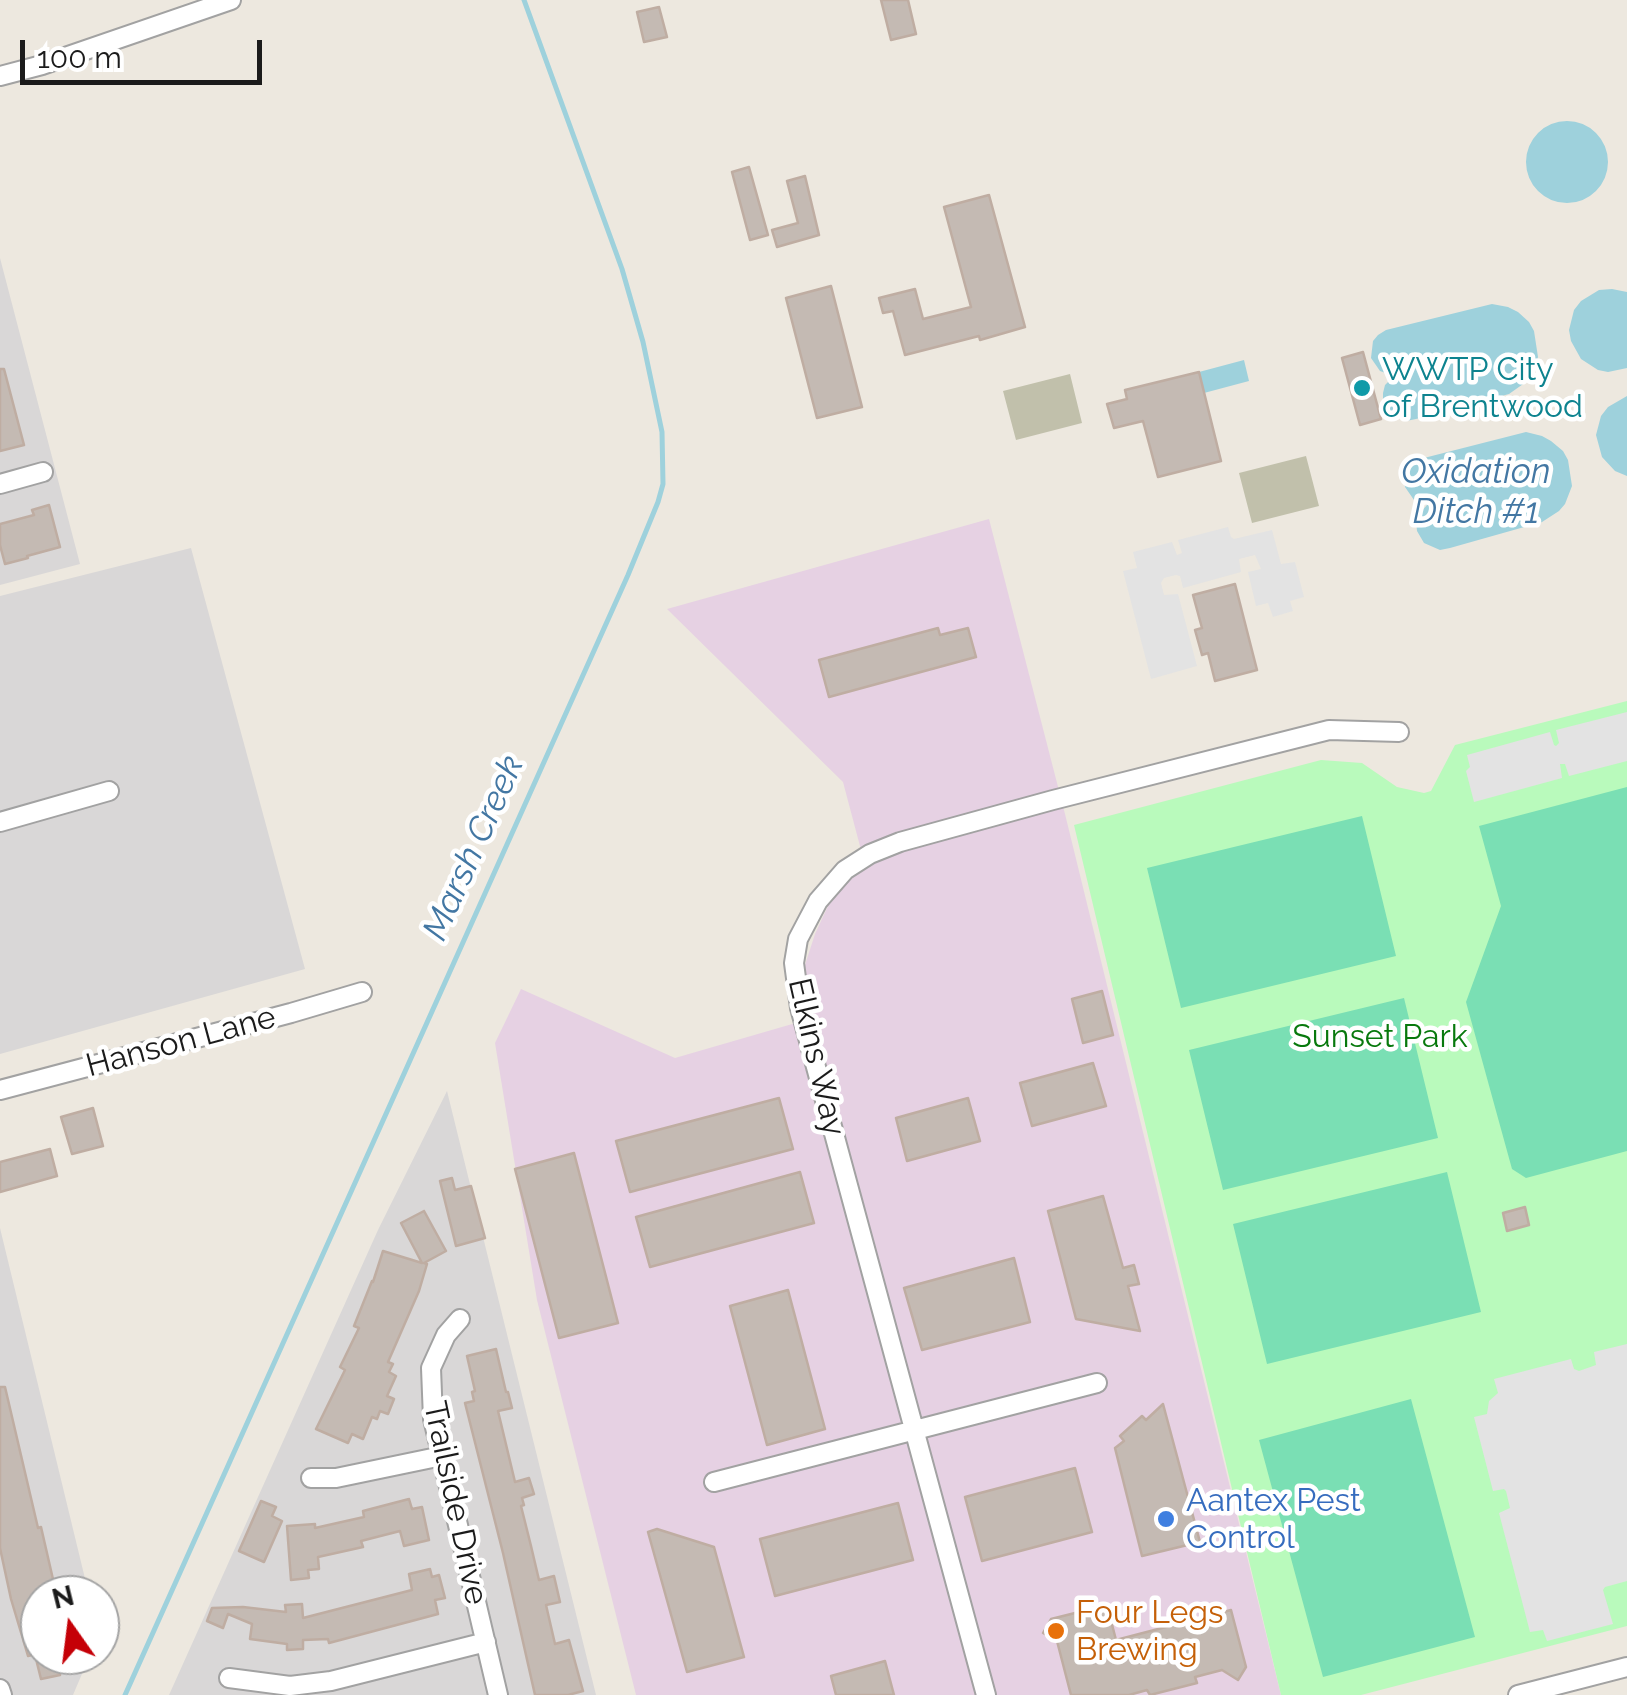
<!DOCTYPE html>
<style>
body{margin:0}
#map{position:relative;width:1627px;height:1695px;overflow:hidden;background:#ede8df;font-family:Raleway,sans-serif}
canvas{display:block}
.north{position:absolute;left:20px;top:1575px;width:100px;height:100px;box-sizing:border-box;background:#fff;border:2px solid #a4a4a4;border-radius:50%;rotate:346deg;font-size:28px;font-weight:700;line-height:40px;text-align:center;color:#1b1b1b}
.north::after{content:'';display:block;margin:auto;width:35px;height:45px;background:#c50007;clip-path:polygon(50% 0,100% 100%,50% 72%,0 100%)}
.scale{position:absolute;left:20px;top:40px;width:242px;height:45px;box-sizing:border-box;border:5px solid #1b1b1b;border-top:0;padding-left:12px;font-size:30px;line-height:35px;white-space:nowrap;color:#1b1b1b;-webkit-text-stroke:8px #fff;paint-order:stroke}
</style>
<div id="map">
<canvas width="1627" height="1695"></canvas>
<div class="north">N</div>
<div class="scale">100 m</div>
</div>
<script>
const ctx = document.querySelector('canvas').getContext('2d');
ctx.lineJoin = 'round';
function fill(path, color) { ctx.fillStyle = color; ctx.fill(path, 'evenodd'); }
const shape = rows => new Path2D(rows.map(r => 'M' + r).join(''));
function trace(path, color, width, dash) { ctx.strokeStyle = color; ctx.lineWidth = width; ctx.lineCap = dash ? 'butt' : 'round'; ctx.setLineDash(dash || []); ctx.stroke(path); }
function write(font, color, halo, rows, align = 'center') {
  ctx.font = font + ' Raleway,sans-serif'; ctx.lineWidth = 9; ctx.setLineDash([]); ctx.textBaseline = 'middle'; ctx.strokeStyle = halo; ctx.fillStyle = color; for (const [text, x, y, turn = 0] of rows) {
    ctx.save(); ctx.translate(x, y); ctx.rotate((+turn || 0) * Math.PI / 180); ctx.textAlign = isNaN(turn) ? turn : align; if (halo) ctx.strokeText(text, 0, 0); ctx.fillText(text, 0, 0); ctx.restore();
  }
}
fill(shape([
 [0,258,80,564,0,585],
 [191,548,305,969,0,1054,0,596],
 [447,1091,596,1695,169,1695,378,1230],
 [0,1228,89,1595,40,1595,40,1655,90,1655,73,1695,0,1695]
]), '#d9d7d7');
fill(shape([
 [989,519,1065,814,1281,1695,636,1695,537,1300,495,1043,521,989,675,1058,813,1018,804,968,815,934,834,893,865,865,843,782,667,609]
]), '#e6d1e3');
fill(shape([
 [1070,374,1082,423,1016,440,1003,391],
 [1306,456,1319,506,1252,523,1239,473]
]), '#c1c0ab');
fill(shape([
 [1627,701,1627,1626,1361,1695,1281,1695,1074,825,1321,760,1362,763,1397,787,1424,793,1431,791,1455,745]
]), '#b9fabc');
fill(shape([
 [1627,787,1627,1151,1526,1178,1512,1169,1466,1002,1501,906,1479,826],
 [1362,816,1396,956,1181,1008,1147,868],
 [1404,998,1438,1138,1223,1190,1189,1050],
 [1447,1172,1481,1312,1267,1364,1233,1224],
 [1411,1399,1475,1637,1323,1677,1259,1440]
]), '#7adfb4');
fill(shape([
 [1228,527,1231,537,1234,539,1272,530,1281,564,1295,562,1304,597,1290,601,1293,611,1273,617,1268,603,1256,606,1248,572,1261,569,1255,555,1239,559,1241,572,1183,588,1180,576,1176,575,1164,578,1161,583,1164,595,1178,594,1197,666,1151,679,1123,571,1137,568,1133,552,1172,542,1177,555,1182,553,1178,540],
 [1627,712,1627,761,1569,776,1565,764,1560,764,1562,778,1474,802,1466,771,1470,767,1467,755,1550,732,1554,745,1556,746,1559,743,1556,730],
 [1627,1344,1627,1581,1605,1587,1603,1590,1613,1624,1547,1641,1543,1630,1530,1632,1499,1513,1510,1508,1506,1491,1504,1489,1493,1491,1474,1417,1487,1414,1489,1401,1498,1393,1494,1379,1571,1359,1574,1369,1579,1371,1596,1365,1594,1352]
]), '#e3e3e3');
fill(shape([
 '1526 162a41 41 0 1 1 82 0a41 41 0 1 1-82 0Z',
 [1612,289,1627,292,1627,368,1608,372,1598,370,1581,359,1571,341,1569,330,1574,310,1581,301,1599,290],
 [1492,304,1508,307,1518,312,1529,322,1534,331,1538,357,1531,376,1526,382,1509,394,1416,419,1406,421,1390,414,1383,402,1383,393,1385,385,1394,376,1380,371,1371,358,1373,341,1378,335,1386,330],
 [1244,360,1249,381,1204,393,1199,372],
 [1627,396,1627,476,1615,471,1602,457,1596,435,1601,416,1608,407],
 [1526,432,1542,436,1551,441,1563,451,1568,460,1572,486,1565,504,1559,511,1542,522,1450,548,1440,550,1424,543,1417,531,1416,521,1419,514,1427,505,1414,500,1405,487,1404,478,1412,464,1420,459]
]), '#9ed1dc');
trace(shape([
 [125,1695,628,575,658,502,663,484,662,432,643,342,622,269,524,0]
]), '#9ed1dc', 5);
const building = shape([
 [881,0,908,0,916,34,891,40,881,0],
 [659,7,667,37,644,42,637,12,659,7],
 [749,167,768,235,750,240,732,172,749,167],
 [805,176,819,235,777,247,772,230,798,223,787,181,805,176],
 [989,195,1025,327,980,340,979,336,905,355,893,311,883,313,879,298,915,289,923,319,971,307,944,207,989,195],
 [831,286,862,407,817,418,786,298,831,286],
 [1363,352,1381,419,1360,425,1342,358,1363,352],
 [0,369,4,369,24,445,0,451,0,369],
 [1199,372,1221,461,1158,477,1143,421,1114,428,1107,404,1127,399,1125,390,1199,372],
 [49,505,60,547,27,556,28,558,5,564,0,545,0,524,34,515,32,510,49,505],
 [1235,584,1257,670,1215,681,1208,653,1202,655,1195,630,1202,628,1193,595,1235,584],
 [938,628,940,635,968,628,976,657,829,697,819,660,938,628],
 [1102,991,1113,1035,1083,1043,1072,999,1102,991],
 [1093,1063,1106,1106,1032,1126,1020,1083,1093,1063],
 [779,1098,793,1149,630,1192,616,1141,779,1098],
 [968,1098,980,1141,907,1161,896,1118,968,1098],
 [93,1108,103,1146,72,1154,61,1117,93,1108],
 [50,1149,57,1176,0,1192,0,1162,50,1149],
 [574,1153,618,1323,559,1338,515,1169,574,1153],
 [800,1172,814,1223,650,1267,636,1217,800,1172],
 [452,1178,455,1190,471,1186,485,1238,456,1246,440,1181,452,1178],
 [1103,1196,1123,1268,1134,1265,1139,1284,1128,1286,1140,1331,1076,1319,1048,1211,1103,1196],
 [1525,1207,1529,1225,1507,1231,1503,1213,1525,1207],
 [424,1211,446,1251,424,1263,427,1264,419,1291,388,1362,393,1364,389,1372,396,1376,387,1396,394,1399,388,1414,380,1411,377,1419,372,1417,363,1439,352,1434,348,1443,316,1429,345,1370,340,1367,359,1328,354,1326,372,1281,373,1282,383,1251,422,1263,401,1223,424,1211],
 [1014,1258,1030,1322,922,1350,904,1288,1014,1258],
 [788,1290,825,1429,767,1445,730,1306,788,1290],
 [496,1349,506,1392,508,1392,512,1408,498,1411,515,1482,529,1478,534,1494,522,1498,524,1505,521,1506,531,1546,539,1580,554,1576,560,1602,546,1605,555,1644,569,1640,583,1691,568,1695,535,1695,503,1553,465,1403,474,1401,472,1392,475,1391,467,1356,496,1349],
 [0,1387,5,1387,38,1528,41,1527,55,1588,40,1592,40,1653,28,1656,11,1599,0,1548,0,1387],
 [1163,1404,1200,1542,1142,1556,1115,1448,1124,1441,1120,1436,1142,1416,1146,1420,1163,1404],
 [1075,1468,1092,1532,982,1561,965,1497,1075,1468],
 [409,1499,412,1509,422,1507,429,1540,404,1546,400,1531,361,1541,363,1547,318,1557,319,1569,308,1570,309,1578,291,1580,287,1526,315,1524,315,1528,364,1517,363,1511,409,1499],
 [261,1501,276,1507,272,1516,282,1521,264,1562,239,1551,261,1501],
 [898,1503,913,1560,775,1596,760,1539,898,1503],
 [657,1529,714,1547,744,1657,687,1672,648,1532,657,1529],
 [430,1569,432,1577,439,1575,445,1598,435,1600,438,1614,329,1643,328,1639,303,1640,303,1649,287,1650,287,1644,250,1639,252,1624,228,1614,223,1628,207,1621,212,1608,243,1607,286,1612,285,1605,302,1604,303,1618,412,1590,409,1574,430,1569],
 [1107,1605,1116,1640,1231,1610,1246,1667,1238,1680,1222,1670,1195,1677,1197,1683,1150,1695,1147,1690,1129,1695,1071,1695,1057,1641,1043,1633,1051,1619,1107,1605],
 [35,1655,55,1655,60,1675,41,1679,35,1655],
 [885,1661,894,1695,836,1695,831,1676,885,1661]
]);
fill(building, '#c4bab3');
trace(building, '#bfada2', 2.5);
const minor = shape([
 [0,76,42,65,231,0],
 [0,484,43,472],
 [0,822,109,791],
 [0,1090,291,1013,362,992],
 [460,1319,446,1335,431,1368,433,1419,498,1695],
 [311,1478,336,1478,442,1456],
 [714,1482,1097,1383],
 [229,1678,290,1686,331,1681,486,1642],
 [0,1689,2,1695],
 [986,1695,800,1008,794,963,798,939,818,901,845,870,870,854,900,842,1053,800,1329,730,1399,732],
 [1518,1695,1627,1667]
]);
trace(minor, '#a2a2a2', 22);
trace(minor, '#fff', 18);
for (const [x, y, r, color] of [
 [1362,388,10,"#0f9aa8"],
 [1166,1519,10,"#3f7fe0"],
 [1056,1631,10,"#e8710a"]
]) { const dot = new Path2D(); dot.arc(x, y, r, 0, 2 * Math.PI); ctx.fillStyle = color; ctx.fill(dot); trace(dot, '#fff', 4); }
write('32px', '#0d838f', '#fff', [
 ["WWTP City",1382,370],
 ["of Brentwood",1382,407]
], 'left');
write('32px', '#08790d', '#fff', [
 ["Sunset Park",1380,1037]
]);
write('32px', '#1b1b1b', '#fff', [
 ["Hanson Lane",181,1042,-15],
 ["Elkins Way",816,1057,77],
 ["Trailside Drive",455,1503,78]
]);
write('32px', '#366cbe', '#fff', [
 ["Aantex Pest",1186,1501],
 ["Control",1186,1538]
], 'left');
write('32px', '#c56008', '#fff', [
 ["Four Legs",1076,1613],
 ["Brewing",1076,1650]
], 'left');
write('italic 35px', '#4377a3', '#fff', [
 ["Oxidation",1476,472],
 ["Ditch #1",1476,512],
 ["Marsh Creek",474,848,-66]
]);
</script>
